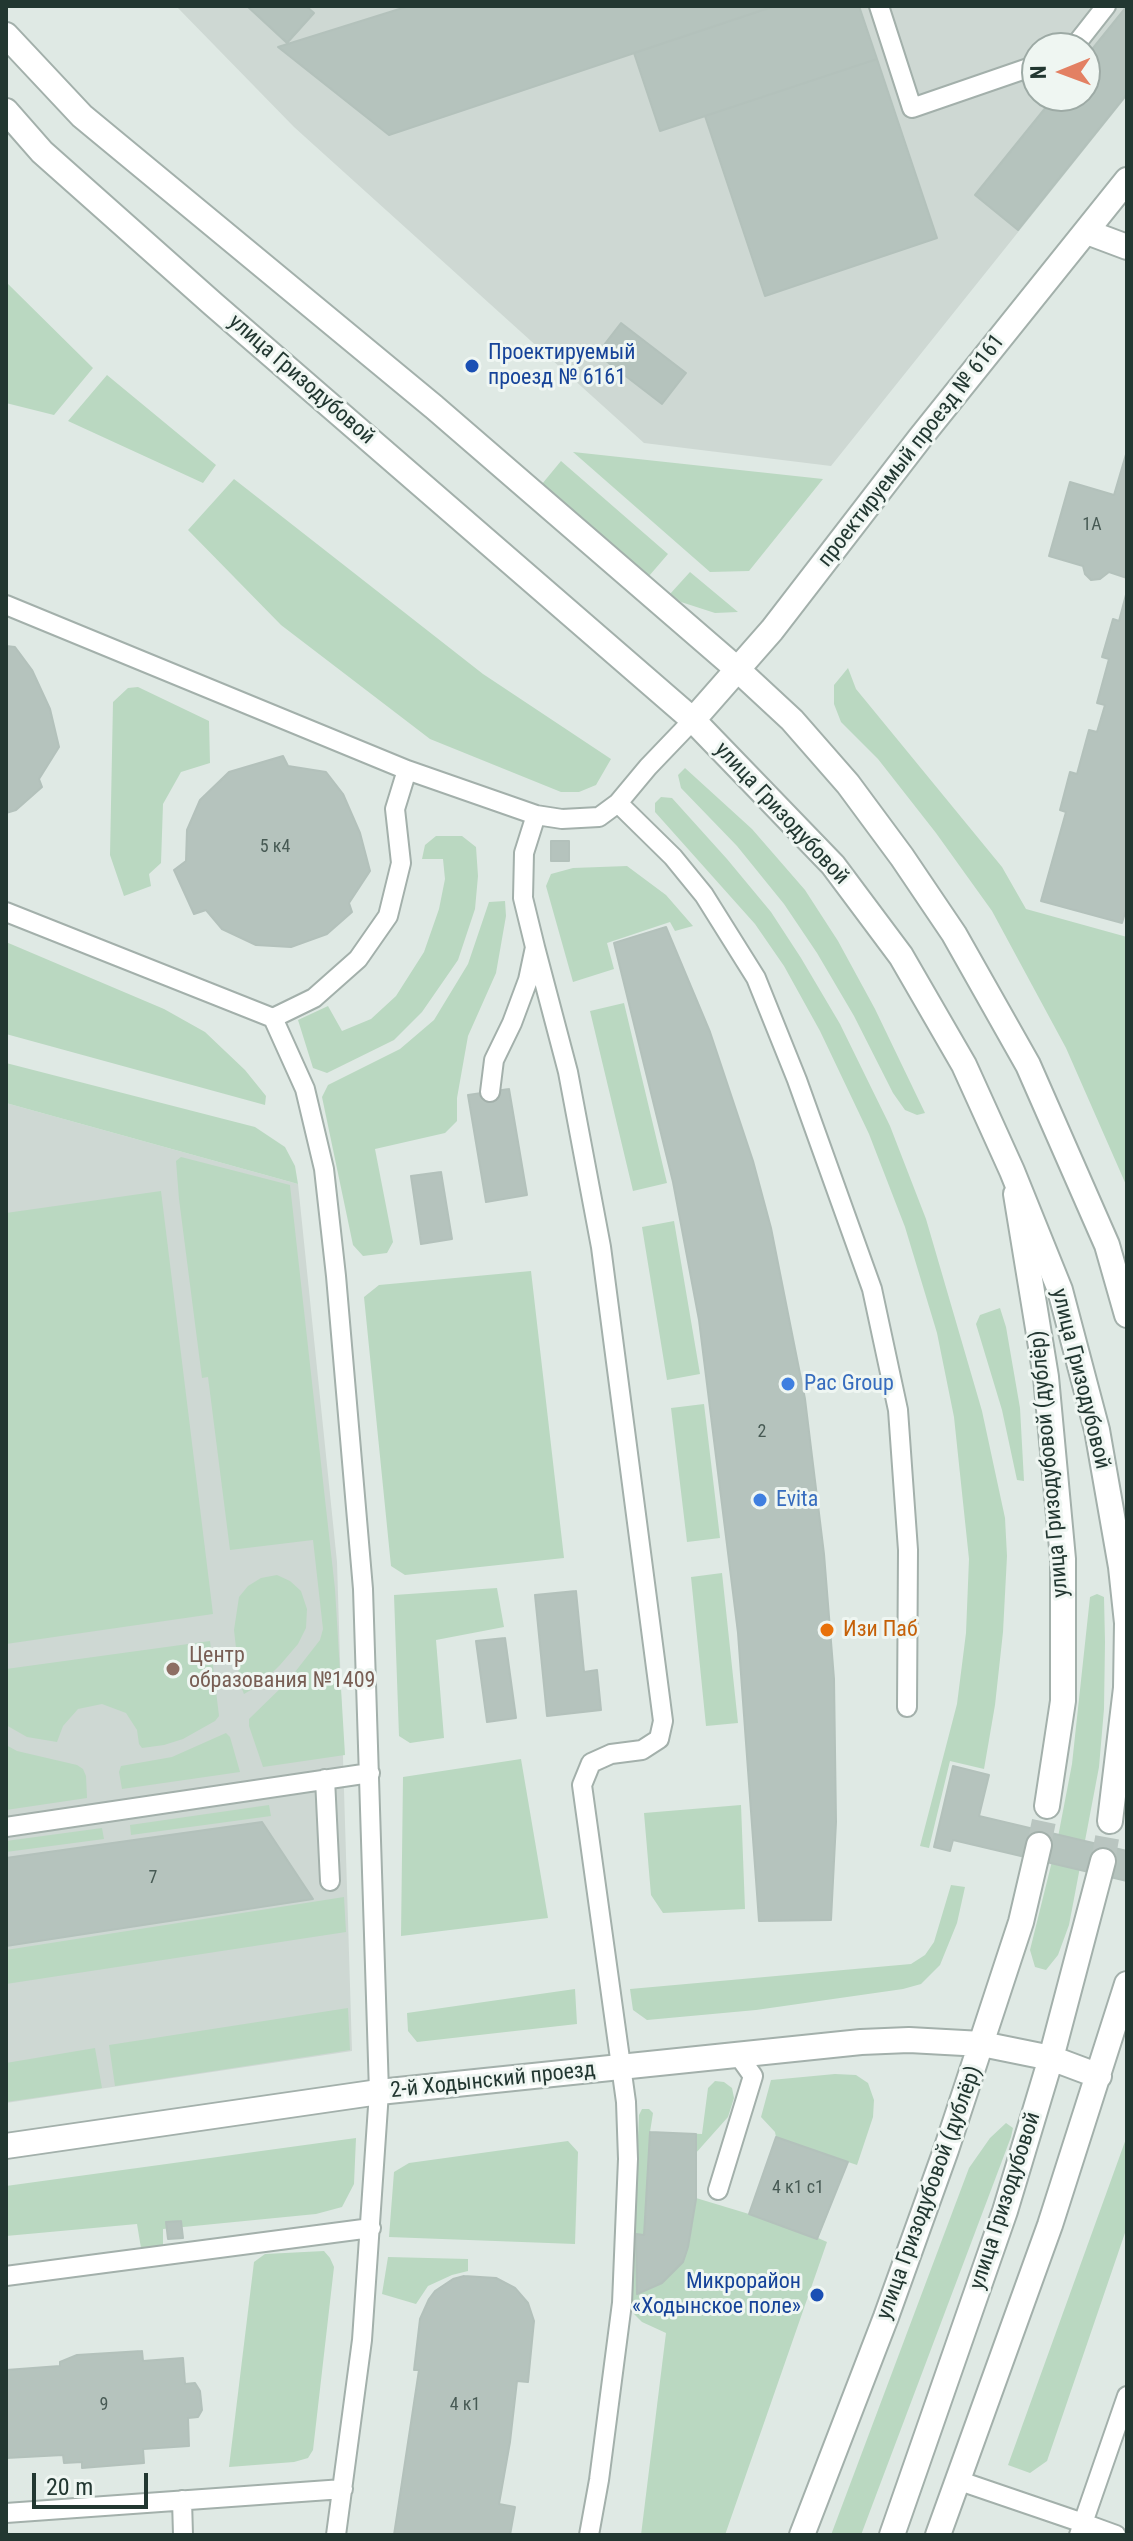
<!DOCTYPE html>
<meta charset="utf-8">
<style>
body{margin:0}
#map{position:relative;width:1133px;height:2541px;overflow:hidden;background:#dfe9e4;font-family:"Roboto Condensed",sans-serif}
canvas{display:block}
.frame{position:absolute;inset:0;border:8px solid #223731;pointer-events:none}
.north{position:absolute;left:1021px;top:32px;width:80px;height:80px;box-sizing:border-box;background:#eff6f2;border:2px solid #9daaa5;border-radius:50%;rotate:269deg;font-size:22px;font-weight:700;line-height:32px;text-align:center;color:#223731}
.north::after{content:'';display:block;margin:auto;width:28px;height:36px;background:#e38063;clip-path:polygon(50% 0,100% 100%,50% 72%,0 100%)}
.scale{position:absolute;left:32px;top:2473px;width:116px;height:36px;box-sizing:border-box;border:4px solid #223731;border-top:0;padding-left:10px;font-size:24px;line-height:28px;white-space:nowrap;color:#223731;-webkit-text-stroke:6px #eff6f2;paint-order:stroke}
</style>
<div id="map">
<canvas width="1133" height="2541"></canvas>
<div class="frame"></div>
<div class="north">N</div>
<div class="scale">20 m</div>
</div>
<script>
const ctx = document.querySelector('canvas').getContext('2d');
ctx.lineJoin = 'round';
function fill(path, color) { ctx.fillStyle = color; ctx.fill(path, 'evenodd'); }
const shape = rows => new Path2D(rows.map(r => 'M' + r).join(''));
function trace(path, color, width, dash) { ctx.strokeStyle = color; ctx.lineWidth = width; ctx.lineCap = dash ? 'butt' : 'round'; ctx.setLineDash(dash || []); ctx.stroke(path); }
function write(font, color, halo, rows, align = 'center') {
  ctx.font = font + ' "Roboto Condensed",sans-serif'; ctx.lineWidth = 6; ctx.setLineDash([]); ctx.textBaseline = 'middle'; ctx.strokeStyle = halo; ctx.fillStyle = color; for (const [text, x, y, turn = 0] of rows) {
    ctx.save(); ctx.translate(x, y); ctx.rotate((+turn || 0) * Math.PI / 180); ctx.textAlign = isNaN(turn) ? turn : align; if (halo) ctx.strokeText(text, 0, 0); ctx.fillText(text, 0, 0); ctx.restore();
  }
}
fill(shape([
 [176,6,1127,6,1127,96,831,466,644,443,294,127],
 [1037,48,1085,48,1085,96,1037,96],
 [6,1103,298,1184,337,1562,352,2051,6,2103]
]), '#ced8d3');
fill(shape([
 [6,282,93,368,54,415,6,403],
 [107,375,216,465,203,483,68,421],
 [573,452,823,479,749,571,710,572],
 [561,461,668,554,649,576,542,484],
 [234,479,483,674,611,759,596,785,579,792,561,792,430,739,281,625,188,530],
 [690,572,738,612,715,613,681,602,670,594],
 [848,668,856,689,1002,867,1026,909,1127,937,1127,1187,1066,1048,992,911,936,833,878,759,841,722,834,704,834,685],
 [138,687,209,721,210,763,181,772,163,804,161,863,149,874,151,886,124,896,110,855,113,702,128,688],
 [685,768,752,829,805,890,838,941,875,1009,925,1113,917,1115,905,1110,893,1093,854,1016,817,953,784,904,737,846,681,788,678,775],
 [661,797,672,798,727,859,771,912,801,958,840,1024,890,1126,926,1219,982,1411,1005,1518,1007,1556,1003,1632,995,1705,984,1769,950,1761,929,1848,920,1846,957,1704,966,1633,969,1559,954,1417,937,1333,905,1227,869,1134,820,1031,784,966,755,924,655,812,655,803],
 [436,836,462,836,476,847,478,876,475,909,458,960,422,1012,394,1040,327,1073,313,1068,298,1020,328,1006,342,1031,371,1019,396,996,424,952,439,909,445,879,443,859,422,859,425,845],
 [627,866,666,895,693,926,675,931,670,922,607,943,614,969,573,982,546,886,551,874,573,868],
 [505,901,506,916,496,973,468,1036,457,1098,457,1121,445,1133,375,1149,393,1242,387,1253,363,1256,353,1245,322,1097,328,1085,400,1049,434,1020,468,964,489,902],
 [6,942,164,1009,205,1032,245,1070,266,1096,265,1105,6,1034],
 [624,1003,667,1183,633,1191,590,1011],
 [6,1063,255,1127,285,1147,295,1166,298,1184,6,1103],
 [181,1157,290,1185,335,1589,345,1755,263,1767,249,1726,249,1719,288,1681,320,1640,323,1629,313,1540,230,1550,208,1377,202,1378,179,1199,176,1161],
 [161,1191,213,1614,6,1644,6,1213],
 [674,1221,700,1374,667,1380,642,1227],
 [531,1271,564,1558,405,1575,391,1566,364,1297,379,1285],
 [1000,1308,1006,1327,1020,1408,1024,1481,1017,1480,1002,1410,976,1324,980,1315],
 [704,1404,720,1538,687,1542,671,1408],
 [722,1573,738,1723,706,1726,691,1577],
 [277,1575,290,1581,301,1591,307,1609,306,1628,298,1644,280,1665,261,1684,244,1694,240,1684,234,1630,239,1597,248,1586,261,1578],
 [497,1588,504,1627,436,1640,444,1738,410,1743,399,1736,394,1595],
 [1097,1594,1104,1597,1105,1642,1104,1709,1099,1767,1069,1925,1058,1955,1046,1970,1035,1967,1030,1950,1058,1837,1072,1764,1090,1597],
 [210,1641,219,1716,215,1721,183,1739,164,1745,142,1748,139,1744,137,1730,126,1713,102,1704,78,1709,63,1726,57,1742,27,1737,6,1725,6,1669],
 [226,1733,230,1737,240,1772,122,1789,119,1772,121,1766,172,1757],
 [6,1745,17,1751,77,1765,83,1769,86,1776,87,1798,6,1810],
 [521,1759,548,1918,401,1936,403,1777],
 [269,1805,271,1816,131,1835,130,1825],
 [741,1805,745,1909,663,1913,651,1895,644,1813],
 [102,1828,104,1839,6,1852,6,1841],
 [951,1885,965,1887,957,1923,940,1965,921,1984,903,1989,756,2010,647,2020,633,2010,630,1989,911,1964,925,1955,934,1942],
 [344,1897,346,1932,6,1984,6,1950],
 [575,1989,577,2024,417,2042,408,2031,407,2013],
 [348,2008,350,2050,115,2086,109,2045],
 [95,2048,102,2088,6,2102,6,2063],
 [835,2074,856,2075,868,2083,874,2100,873,2117,857,2165,848,2162,818,2238,827,2242,725,2535,641,2535,666,2333,642,2322,634,2314,630,2303,639,2115,642,2109,649,2109,653,2113,650,2132,702,2134,708,2088,715,2081,724,2082,732,2088,734,2098,728,2117,695,2154,696,2198,749,2214,776,2137,775,2132,761,2117,771,2080],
 [1006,2123,1013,2128,1011,2137,861,2535,831,2535,969,2168,990,2138],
 [1127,2136,1127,2227,1047,2461,1030,2473,1008,2465],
 [356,2138,354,2184,342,2207,316,2214,163,2229,163,2248,146,2256,141,2248,137,2224,6,2236,6,2186],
 [568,2141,578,2152,575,2244,389,2237,394,2172,409,2163],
 [324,2251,330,2258,334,2267,313,2450,308,2458,294,2462,229,2467,254,2262,265,2254],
 [388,2257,468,2259,468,2271,452,2275,428,2286,416,2304,382,2294]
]), '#bad8c1');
const building = shape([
 [247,6,306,6,314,13,287,43,247,6],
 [409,6,775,6,389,135,278,47,409,6],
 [775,6,859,6,877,59,660,131,634,53,775,6],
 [1127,6,1127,94,1018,230,975,195,1055,96,1085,96,1085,58,1127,6],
 [877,59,937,238,765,296,705,116,877,59],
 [621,323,686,373,662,404,597,354,621,323],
 [1127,451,1127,578,1109,572,1100,579,1091,580,1085,574,1083,566,1049,556,1070,482,1114,495,1127,451],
 [1127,591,1127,906,1122,923,1041,901,1066,812,1060,810,1070,772,1077,774,1089,730,1097,732,1105,705,1097,703,1109,659,1102,657,1113,619,1119,621,1127,591],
 [6,646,15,647,32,670,50,709,59,747,39,779,42,787,16,810,6,813,6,646],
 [283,756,288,766,326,772,343,794,360,833,370,871,349,903,352,912,327,934,291,947,256,945,222,929,206,910,194,914,174,870,186,861,187,830,200,800,229,772,283,756],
 [551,841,569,841,569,861,551,861,551,841],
 [666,927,710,1032,753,1161,771,1228,805,1399,824,1554,834,1679,836,1822,831,1920,759,1921,738,1633,699,1320,673,1182,614,943,666,927],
 [509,1089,527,1195,486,1202,468,1095,509,1089],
 [441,1172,452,1239,421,1244,411,1176,441,1172],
 [576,1591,584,1672,597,1670,601,1710,547,1716,535,1595,576,1591],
 [505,1638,516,1718,487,1722,476,1641,505,1638],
 [953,1766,989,1775,979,1816,1127,1851,1127,1881,953,1840,950,1851,934,1847,953,1766],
 [262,1822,313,1899,6,1946,6,1858,262,1822],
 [650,2132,696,2134,696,2199,688,2247,683,2262,662,2283,637,2294,636,2234,644,2235,650,2132],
 [776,2137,848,2162,817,2239,749,2214,776,2137],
 [181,2221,183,2238,168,2239,166,2222,181,2221],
 [464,2276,496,2278,515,2288,528,2303,534,2321,528,2382,517,2381,510,2442,499,2504,515,2507,510,2535,394,2535,419,2370,414,2370,420,2319,429,2299,435,2291,453,2279,464,2276],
 [142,2351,143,2361,183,2358,185,2384,195,2383,200,2391,202,2410,198,2417,188,2418,189,2446,143,2449,144,2463,82,2468,82,2462,64,2463,63,2455,6,2458,6,2370,60,2366,60,2362,77,2355,142,2351]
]);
fill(building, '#b5c3bd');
trace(building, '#b3c1bb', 2);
trace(shape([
 [1039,1845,1047,1806]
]), '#b9c5c0', 24, [24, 12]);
trace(shape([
 [1103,1861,1110,1821]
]), '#b9c5c0', 24, [24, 12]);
const service = shape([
 [879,6,912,108,1037,65],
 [1073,48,1106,6],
 [6,605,407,770],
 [618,803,673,857,704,895,756,978,797,1080,872,1289,898,1410,908,1550,907,1707],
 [6,912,273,1018,305,1089,324,1169,336,1276,363,1589,379,2092,362,2340,336,2535],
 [535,947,568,1072,601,1247,663,1721,659,1739,642,1750,611,1754,591,1763,582,1785,626,2102,628,2159,622,2303,599,2480,589,2535],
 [273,1018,314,998,358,959,388,916,401,863,395,809,407,770,536,815,562,819,599,817,618,803,648,767,693,720],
 [490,1092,494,1060,512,1023,528,980,535,947,523,898,524,853,536,815],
 [325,1779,330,1881],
 [6,1827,370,1773],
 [718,2190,753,2076,738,2055],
 [6,2276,371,2228],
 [957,2480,1083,2523,1127,2396],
 [182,2500,183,2535],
 [6,2513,343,2489],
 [1079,2535,1083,2523,1116,2535]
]);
const minor = shape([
 [1087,232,1127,247],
 [1016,1194,1046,1377,1063,1559,1063,1701,1047,1806],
 [6,2146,379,2092,861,2042,909,2040,982,2044],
 [802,2535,886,2317,946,2150,1021,1922,1039,1845]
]);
const tertiary = shape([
 [6,35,82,116,434,407,737,669,792,720,848,784,902,857,954,934,1028,1065,1107,1245,1127,1315],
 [6,111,42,152,213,304,693,720,833,865,901,956,964,1065,1012,1171,1060,1290,1097,1430,1121,1567,1127,1623,1126,1688,1110,1821],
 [693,720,772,630,920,438,1127,180],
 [982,2044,1051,2058,1099,2076],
 [892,2535,1005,2211,1051,2058,1103,1861],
 [938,2535,1050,2225,1127,1984]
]);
trace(service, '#a3b0ab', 22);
trace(minor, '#a3b0ab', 28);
trace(tertiary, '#a3b0ab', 28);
trace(service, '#fff', 18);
trace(minor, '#fff', 24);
trace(tertiary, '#fff', 24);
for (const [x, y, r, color] of [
 [472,366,8,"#1a4fb4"],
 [788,1384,8,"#3f7fe0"],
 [760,1500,8,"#3f7fe0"],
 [827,1630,8,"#e8710a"],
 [173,1669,8,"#8d6e63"],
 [817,2295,8,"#1a4fb4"]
]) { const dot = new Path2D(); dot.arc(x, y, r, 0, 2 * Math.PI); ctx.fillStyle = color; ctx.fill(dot); trace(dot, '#eff6f2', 3); }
write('18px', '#475a54', null, [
 ["1А",1092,525],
 ["5 к4",275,847],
 ["2",762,1432],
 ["7",153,1878],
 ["4 к1 с1",798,2188],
 ["9",104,2405],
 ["4 к1",465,2405]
]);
write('22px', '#164399', '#eff6f2', [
 ["Проектируемый",488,353],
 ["проезд № 6161",488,378],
 ["Микрорайон",801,2282,"right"],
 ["«Ходынское поле»",801,2307,"right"]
], 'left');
write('22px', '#223731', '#eff6f2', [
 ["улица Гризодубовой",301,380,41],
 ["проектируемый проезд № 6161",912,451,-52],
 ["улица Гризодубовой",781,814,47],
 ["улица Гризодубовой",1080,1379,76],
 ["улица Гризодубовой (дублёр)",1050,1464,-95],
 ["2-й Ходынский проезд",493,2081,-6],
 ["улица Гризодубовой (дублёр)",930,2193,-70],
 ["улица Гризодубовой",1006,2201,-72]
]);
write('22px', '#366cbe', '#eff6f2', [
 ["Pac Group",804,1384],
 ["Evita",776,1500]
], 'left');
write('22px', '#c56008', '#eff6f2', [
 ["Изи Паб",843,1630]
], 'left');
write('22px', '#785e54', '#eff6f2', [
 ["Центр",189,1656],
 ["образования №1409",189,1681]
], 'left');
</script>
